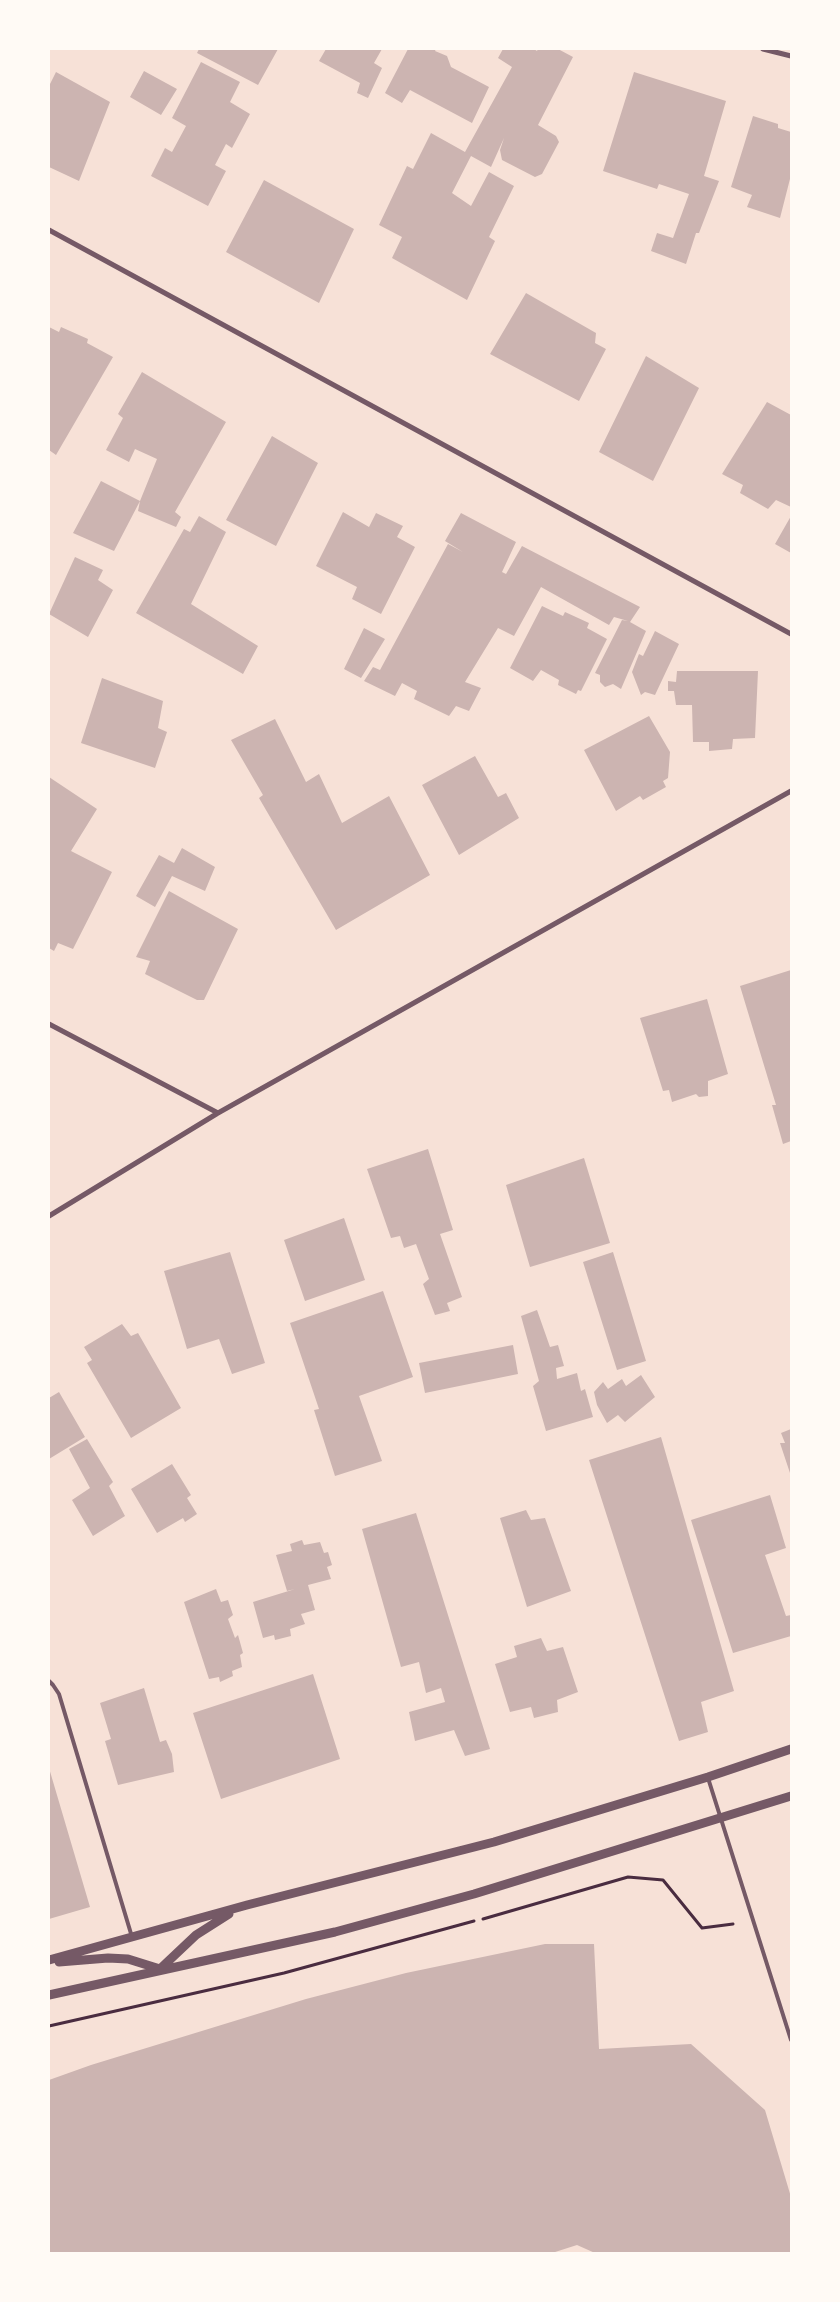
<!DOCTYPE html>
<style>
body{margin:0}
#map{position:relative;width:840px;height:2302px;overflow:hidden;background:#f7e1d7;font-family:Quicksand,sans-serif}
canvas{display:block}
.frame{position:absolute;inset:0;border:50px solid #fffaf5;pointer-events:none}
</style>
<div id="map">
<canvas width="840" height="2302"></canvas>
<div class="frame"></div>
</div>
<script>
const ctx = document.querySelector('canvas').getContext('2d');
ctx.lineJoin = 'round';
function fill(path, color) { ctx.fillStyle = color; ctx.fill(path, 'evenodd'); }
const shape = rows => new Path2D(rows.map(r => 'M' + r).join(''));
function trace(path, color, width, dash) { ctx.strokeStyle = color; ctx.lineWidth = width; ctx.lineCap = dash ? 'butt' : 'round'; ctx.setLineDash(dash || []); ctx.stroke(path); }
fill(shape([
 [199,49,278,49,258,85,197,53],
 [326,49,382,49,374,63,382,68,368,98,357,93,360,83,319,61],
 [408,49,436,49,435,51,447,56,451,67,489,87,472,123,410,90,402,103,385,93],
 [503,49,534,49,537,51,538,49,558,49,573,57,538,125,556,136,559,142,542,174,535,177,502,160,500,150,504,138,491,167,471,156,452,193,471,206,489,172,514,186,489,237,495,241,467,300,392,258,402,237,379,225,407,166,413,169,431,133,465,152,512,67,498,58],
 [201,62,240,82,230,102,250,114,232,148,226,144,215,165,226,171,208,206,151,176,165,148,172,152,186,126,172,118],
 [144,71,177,89,161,115,130,97],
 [56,72,110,102,79,181,49,167,49,86],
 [634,72,726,101,704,176,719,181,699,233,696,233,686,264,651,251,657,233,673,238,689,194,659,184,657,189,603,171],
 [753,116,778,124,778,128,791,132,791,175,780,218,747,207,752,195,731,187],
 [264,180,354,229,319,303,226,252],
 [526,293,596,333,595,343,606,349,579,401,490,354],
 [49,327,59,332,61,327,88,339,87,343,113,357,56,455,49,450],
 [646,356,699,388,653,481,599,452],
 [142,372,226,422,175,512,181,517,176,527,138,511,140,501,114,551,73,533,101,481,140,501,157,459,135,449,129,462,106,450,123,418,118,414],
 [767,402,791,415,791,507,776,500,768,509,740,493,743,485,722,474],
 [272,436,318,463,276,546,226,520],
 [343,512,369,527,376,513,403,526,397,537,415,547,381,614,352,599,357,587,316,566],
 [461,513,516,542,502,572,506,574,522,546,640,607,630,622,646,631,621,689,613,684,605,687,600,682,600,675,595,673,622,620,628,621,614,617,609,625,541,587,514,636,498,628,465,682,481,688,469,711,456,706,449,716,414,699,417,691,402,683,395,696,364,681,373,667,380,670,448,544,463,552,445,541],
 [199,516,226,532,191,604,258,646,243,674,136,613,184,529,190,532],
 [791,516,791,553,775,544],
 [75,557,103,570,98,580,113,590,88,637,49,614],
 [542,606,563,616,565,612,589,623,587,628,607,639,581,691,578,690,576,694,558,685,559,680,541,670,533,681,510,668],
 [364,628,385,639,361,678,344,669],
 [655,631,679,644,655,695,645,692,641,695,632,672,639,654,643,656],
 [677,671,758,671,755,738,733,739,732,749,709,751,709,742,693,742,692,705,676,705,674,691,668,691,668,681,676,682],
 [102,678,163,701,158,728,167,732,155,768,81,743],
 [649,716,670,752,668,778,663,781,666,787,643,800,640,796,616,811,584,750],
 [275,719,306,782,319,774,342,823,389,796,430,875,336,930,259,798,263,795,231,740],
 [475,756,498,797,506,793,519,818,459,855,422,785],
 [49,777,97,809,71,851,112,872,73,949,58,943,54,951,49,948],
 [182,848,215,867,205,891,172,876,155,907,136,896,159,855,174,863],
 [169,891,238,929,204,1000,197,1000,145,974,150,961,136,957],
 [791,970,791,1141,783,1144,772,1105,776,1105,740,986],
 [707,999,728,1074,708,1081,708,1096,699,1097,696,1094,672,1102,669,1090,663,1091,640,1018],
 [428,1149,453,1230,440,1234,462,1297,447,1303,450,1311,435,1315,423,1284,429,1279,416,1244,404,1248,400,1236,391,1238,367,1169],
 [584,1158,610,1243,530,1267,506,1185],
 [344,1218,365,1280,305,1301,284,1240],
 [230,1252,265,1363,232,1374,219,1339,187,1349,164,1271],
 [613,1252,646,1361,617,1370,583,1262],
 [383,1291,413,1377,359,1396,382,1461,335,1476,314,1410,319,1409,290,1323],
 [537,1310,550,1347,558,1345,564,1366,556,1368,557,1379,577,1373,581,1391,585,1389,593,1417,546,1431,533,1386,539,1381,521,1316],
 [122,1324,131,1336,138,1333,181,1408,131,1438,87,1363,92,1360,84,1347],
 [513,1345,518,1374,425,1393,419,1363],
 [641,1375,655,1397,625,1422,618,1415,607,1423,597,1405,594,1392,603,1382,608,1389,622,1379,626,1386],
 [59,1392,85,1437,49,1459,49,1398],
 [791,1429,791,1476,780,1443,785,1443,781,1433],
 [661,1437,734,1691,701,1702,708,1732,679,1741,589,1460],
 [87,1439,113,1482,109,1486,125,1516,93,1536,72,1500,90,1488,69,1449],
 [172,1464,191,1495,187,1498,197,1514,185,1522,183,1518,157,1533,131,1489],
 [770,1495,786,1548,765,1555,786,1616,791,1615,791,1636,733,1653,691,1520],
 [526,1510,531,1520,545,1518,571,1591,527,1607,500,1518],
 [416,1513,490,1749,465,1756,454,1730,415,1741,409,1712,445,1702,441,1688,426,1693,419,1662,401,1667,362,1529],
 [302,1540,304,1545,320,1542,324,1553,328,1552,332,1565,327,1567,331,1579,308,1585,315,1610,301,1614,305,1624,290,1629,291,1636,275,1640,274,1635,263,1638,253,1602,295,1589,287,1591,276,1555,292,1551,290,1544],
 [216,1589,221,1602,228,1600,233,1615,228,1619,235,1638,238,1635,243,1653,240,1655,242,1667,232,1671,233,1676,220,1682,219,1677,209,1679,184,1602],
 [541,1638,547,1651,563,1647,578,1692,557,1700,558,1712,534,1718,531,1707,510,1712,495,1664,517,1657,514,1646],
 [313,1674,340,1759,221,1799,193,1713],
 [144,1688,160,1742,166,1740,172,1754,174,1772,118,1785,105,1741,111,1739,100,1703],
 [49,1768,90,1907,49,1919],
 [545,1944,594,1944,599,2049,691,2044,765,2110,791,2197,791,2253,595,2253,577,2245,552,2253,49,2253,49,2080,91,2065,306,1999,406,1973]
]), '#ccb4b1');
trace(shape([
 [483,1919,628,1877,663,1880,702,1928,733,1924],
 [49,2026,284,1973,474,1921]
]), '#4a2c40', 3);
trace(shape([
 [49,1681,53,1685,59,1694,132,1937],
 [708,1778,791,2040]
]), '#755966', 4);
trace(shape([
 [763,49,791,56],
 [49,230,791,634],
 [49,1024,218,1113],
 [49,1216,218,1113,791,791]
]), '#755966', 5);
trace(shape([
 [49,1960,247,1905,494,1842,708,1777,791,1749],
 [59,1962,108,1958,128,1959,160,1969,196,1935,229,1914],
 [49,1995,335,1932,474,1894,791,1796]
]), '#755966', 9);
</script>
